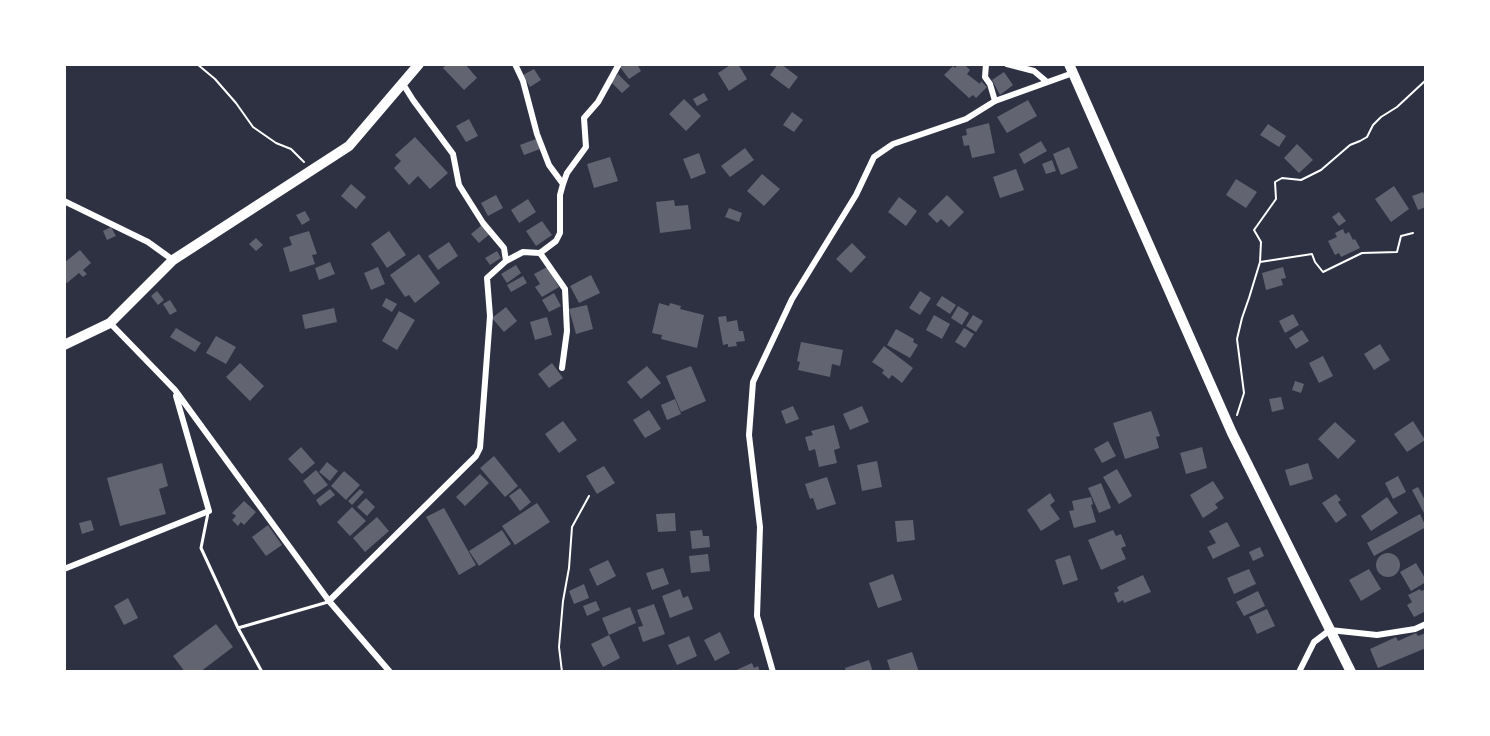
<!DOCTYPE html>
<style>
body{margin:0}
#map{position:relative;width:1490px;height:736px;overflow:hidden;background:#2d3142;font-family:Quicksand,sans-serif}
canvas{display:block}
.frame{position:absolute;inset:0;border:66px solid #fff;pointer-events:none}
</style>
<div id="map">
<canvas width="1490" height="736"></canvas>
<div class="frame"></div>
</div>
<script>
const ctx = document.querySelector('canvas').getContext('2d');
ctx.lineJoin = 'round';
function fill(path, color) { ctx.fillStyle = color; ctx.fill(path, 'evenodd'); }
const shape = rows => new Path2D(rows.map(r => 'M' + r).join(''));
function trace(path, color, width, dash) { ctx.strokeStyle = color; ctx.lineWidth = width; ctx.lineCap = dash ? 'butt' : 'round'; ctx.setLineDash(dash || []); ctx.stroke(path); }
fill(shape([
 [447,64,465,64,477,78,464,90,443,68],
 [624,64,637,64,641,71,629,79,620,67],
 [732,64,738,64,747,79,729,91,718,73],
 [778,64,781,64,798,77,789,89,770,75],
 [958,64,964,64,970,70,967,74,980,84,981,81,987,87,976,98,973,95,969,98,944,75,953,66,955,68],
 [534,69,541,80,530,87,523,75],
 [1004,72,1013,85,1000,95,992,80],
 [618,74,630,86,622,93,611,82],
 [704,93,708,100,697,106,693,99],
 [684,99,701,116,686,131,669,114],
 [1028,100,1037,116,1007,133,997,117],
 [792,112,803,120,794,132,783,125],
 [469,119,478,136,466,142,456,126],
 [989,123,995,153,972,158,969,145,964,146,962,136,967,135,966,129],
 [1268,124,1286,136,1279,147,1260,135],
 [415,137,448,173,430,189,418,176,409,185,394,168,401,161,395,155],
 [536,139,540,149,524,155,520,145],
 [1041,141,1047,151,1024,164,1019,154],
 [1297,144,1313,160,1299,173,1284,158],
 [1069,147,1078,168,1061,175,1053,154],
 [745,148,754,160,730,177,721,166],
 [699,153,706,173,691,179,683,159],
 [610,157,618,181,594,188,587,164],
 [1052,160,1056,171,1046,174,1042,164],
 [1016,169,1024,190,1000,198,993,177],
 [762,174,780,189,764,206,747,191],
 [1236,179,1257,192,1246,208,1226,195],
 [351,184,366,197,356,209,341,196],
 [1394,186,1409,209,1391,222,1375,199],
 [1423,192,1426,198,1426,207,1418,210,1412,196],
 [496,195,503,208,488,216,481,203],
 [947,195,964,212,949,227,941,219,937,223,928,214],
 [899,197,917,211,906,226,888,212],
 [528,199,536,212,519,223,511,210],
 [674,200,675,206,688,205,691,229,660,233,656,202],
 [729,208,742,213,739,222,725,217],
 [305,211,310,220,302,225,296,215],
 [1339,212,1346,221,1339,226,1332,217],
 [542,221,552,235,536,246,526,231],
 [483,224,491,233,479,243,471,234],
 [111,227,116,236,107,240,103,231],
 [1343,229,1345,234,1349,232,1353,240,1355,239,1360,248,1341,257,1339,253,1335,255,1328,241,1337,237,1335,233],
 [309,231,317,254,312,255,315,264,290,272,283,248,292,245,289,237],
 [389,231,406,255,387,268,371,244],
 [256,238,263,245,256,251,249,244],
 [449,242,458,256,438,270,428,256],
 [852,243,866,257,851,273,836,259],
 [80,250,91,263,83,270,87,274,83,277,79,273,67,283,64,280,64,263],
 [497,251,501,258,490,265,485,258],
 [419,254,440,283,415,303,409,295,405,297,390,275],
 [330,262,335,274,319,280,315,268],
 [516,265,521,273,507,283,501,274],
 [378,267,385,284,371,290,364,273],
 [547,267,559,287,542,297,535,287,540,284,534,274],
 [1283,267,1286,278,1281,279,1283,285,1266,290,1262,273],
 [591,275,600,293,579,303,570,286],
 [523,276,527,283,511,292,507,285],
 [157,291,164,300,158,305,151,296],
 [920,291,931,298,920,315,909,308],
 [554,293,561,306,549,312,542,300],
 [942,296,956,305,950,314,936,305],
 [386,298,397,304,392,312,382,306],
 [170,300,177,311,170,315,163,304],
 [659,303,669,306,670,303,681,306,680,309,704,315,697,348,661,339,662,335,652,333],
 [587,305,593,329,576,334,569,309],
 [958,306,969,313,962,325,951,318],
 [506,307,517,321,504,332,492,318],
 [334,308,337,322,305,329,302,315],
 [399,311,415,320,397,350,382,341],
 [1293,314,1299,325,1285,333,1279,321],
 [934,315,950,324,942,339,926,330],
 [973,315,983,321,976,332,966,326],
 [726,316,727,322,737,320,739,331,743,331,745,341,736,342,737,346,728,347,728,344,723,345,718,317],
 [547,317,552,335,535,340,530,322],
 [176,328,201,343,195,352,170,337],
 [964,328,974,334,965,348,955,342],
 [896,329,914,339,913,342,918,345,910,358,887,345],
 [1302,330,1309,341,1296,349,1289,338],
 [216,336,236,347,226,364,206,353],
 [801,342,843,350,840,366,832,364,830,377,798,370,800,362,797,361],
 [1380,344,1390,360,1374,370,1364,354],
 [884,346,913,368,902,383,892,375,889,379,882,373,884,370,872,362],
 [1323,356,1333,376,1319,383,1309,363],
 [240,363,264,386,250,401,226,377],
 [552,363,563,378,549,388,538,374],
 [647,366,661,383,641,399,627,382],
 [691,366,706,401,681,412,666,376],
 [1295,381,1304,384,1301,393,1292,390],
 [1281,397,1284,409,1272,412,1269,399],
 [675,399,681,414,667,420,661,405],
 [793,406,799,419,786,424,781,411],
 [862,406,869,422,850,430,843,414],
 [649,410,661,429,645,438,633,420],
 [1151,411,1160,436,1156,437,1159,448,1125,459,1113,423],
 [563,421,577,440,559,453,545,434],
 [1413,421,1425,440,1407,452,1394,434],
 [1335,422,1356,441,1338,459,1318,439],
 [834,425,840,448,834,450,837,463,819,467,815,449,809,451,805,437,813,435,811,431],
 [1108,441,1116,456,1102,463,1094,449],
 [301,447,315,463,302,474,288,459],
 [1202,447,1207,468,1186,474,1180,453],
 [494,456,518,486,505,497,480,468],
 [877,461,882,487,862,491,857,465],
 [327,462,338,471,330,481,319,472],
 [162,463,168,486,159,489,166,514,120,526,107,478],
 [1308,463,1313,479,1290,486,1285,470],
 [604,466,615,483,597,494,586,476],
 [1117,469,1132,496,1119,504,1103,477],
 [316,470,328,485,314,495,303,481],
 [344,471,360,485,346,500,331,486],
 [480,474,489,483,465,506,456,497],
 [1398,476,1406,492,1393,499,1385,483],
 [827,477,836,504,817,510,813,498,810,499,805,484],
 [1213,481,1224,498,1215,504,1218,508,1203,518,1190,495],
 [1101,483,1111,508,1099,513,1088,488],
 [1418,487,1426,502,1426,517,1412,490],
 [520,488,531,502,520,511,509,496],
 [330,489,335,495,320,506,316,500],
 [360,489,364,492,352,505,348,501],
 [1050,493,1055,501,1050,505,1060,519,1041,531,1027,510],
 [1336,494,1341,500,1338,502,1347,515,1336,523,1322,503],
 [1091,497,1093,504,1091,505,1096,522,1074,528,1069,511,1074,510,1072,501],
 [1387,497,1398,513,1371,531,1361,516],
 [366,498,375,507,367,516,357,507],
 [244,501,256,512,244,525,241,522,238,526,232,520,236,516,232,513],
 [537,503,550,522,515,545,502,526],
 [352,507,366,521,350,536,337,522],
 [444,508,476,565,459,575,426,517],
 [675,513,676,531,658,532,656,514],
 [1420,514,1426,527,1374,556,1367,543],
 [377,517,389,531,365,552,353,538],
 [91,520,94,530,82,534,79,523],
 [913,520,915,540,897,542,895,521],
 [1227,522,1240,546,1213,559,1207,547,1216,543,1209,531],
 [268,525,282,545,266,556,252,537],
 [502,530,511,544,479,566,469,551],
 [702,530,703,536,709,536,710,547,692,549,690,531],
 [1113,530,1116,536,1121,534,1126,546,1121,548,1126,559,1101,570,1088,540],
 [1260,547,1264,556,1253,561,1249,552],
 '1376 565a12 12 0 1 1 24 0a12 12 0 1 1-24 0Z',
 [708,554,710,571,691,573,689,556],
 [1070,555,1078,580,1063,585,1055,560],
 [608,560,616,576,597,586,589,569],
 [1416,563,1426,580,1426,582,1411,591,1400,572],
 [663,568,669,584,652,590,646,573],
 [1249,569,1256,584,1234,594,1227,578],
 [1369,569,1381,589,1361,601,1349,580],
 [893,574,902,600,878,608,869,583],
 [1143,575,1151,592,1124,603,1123,600,1118,603,1114,593,1119,591,1117,587],
 [584,584,589,598,574,604,569,591],
 [680,589,683,598,688,596,693,609,670,618,662,596],
 [1420,589,1421,591,1426,589,1426,611,1414,617,1407,605,1412,602,1408,595],
 [1258,591,1265,606,1244,616,1236,602],
 [128,598,138,618,124,625,114,606],
 [596,601,600,610,587,616,583,606],
 [654,604,665,634,643,642,638,627,643,626,637,610],
 [630,607,636,623,609,635,602,618],
 [1267,609,1275,626,1257,634,1249,617],
 [216,624,233,647,200,672,185,672,173,656],
 [720,632,730,653,715,661,704,640],
 [1416,633,1418,636,1426,633,1426,648,1378,668,1370,649,1396,637,1398,641],
 [609,635,620,658,603,667,591,644],
 [689,636,697,656,677,665,668,645],
 [912,652,919,672,891,672,887,660],
 [869,660,873,672,846,672,845,668],
 [752,663,754,668,758,666,760,672,732,672]
]), '#626471');
trace(shape([
 [197,64,215,79,236,103,253,127,276,143,291,149,304,162],
 [1260,262,1261,242,1254,230,1276,199,1275,182,1282,178,1301,180,1321,170,1350,145,1360,141,1367,137,1373,125,1381,117,1397,107,1426,80],
 [1237,415,1244,393,1237,339,1242,318,1249,298,1260,262,1312,254,1315,262,1323,272,1362,253,1397,252,1401,236,1413,233],
 [562,672,559,647,563,601,569,568,572,527,589,496]
]), '#fff', 2);
trace(shape([
 [208,513,201,548,238,628,262,672],
 [238,628,328,602]
]), '#fff', 3);
trace(shape([
 [515,64,523,81,537,134,549,165,563,184],
 [986,64,985,77,990,84,995,101],
 [1007,64,1034,71,1047,82],
 [64,201,148,242,173,260],
 [540,253,565,289,567,331,562,368],
 [506,261,523,252,540,253,556,241,560,233,560,195,563,184,567,173,586,147,584,118,598,102,619,64],
 [110,323,175,390,329,601,390,672],
 [64,569,209,511,176,396],
 [329,601,476,456,480,448,490,316,487,278,506,261,504,248,483,223,459,185,453,154,413,100,403,84],
 [773,672,757,616,760,527,749,435,753,382,792,299,856,195,874,157,893,144,966,119,995,101,1073,73],
 [1299,672,1314,642,1330,630,1377,635,1415,629,1426,624]
]), '#fff', 6);
trace(shape([
 [64,345,110,323,173,260,349,146,419,64]
]), '#fff', 10);
trace(shape([
 [1069,64,1232,433,1351,672]
]), '#fff', 10);
</script>
